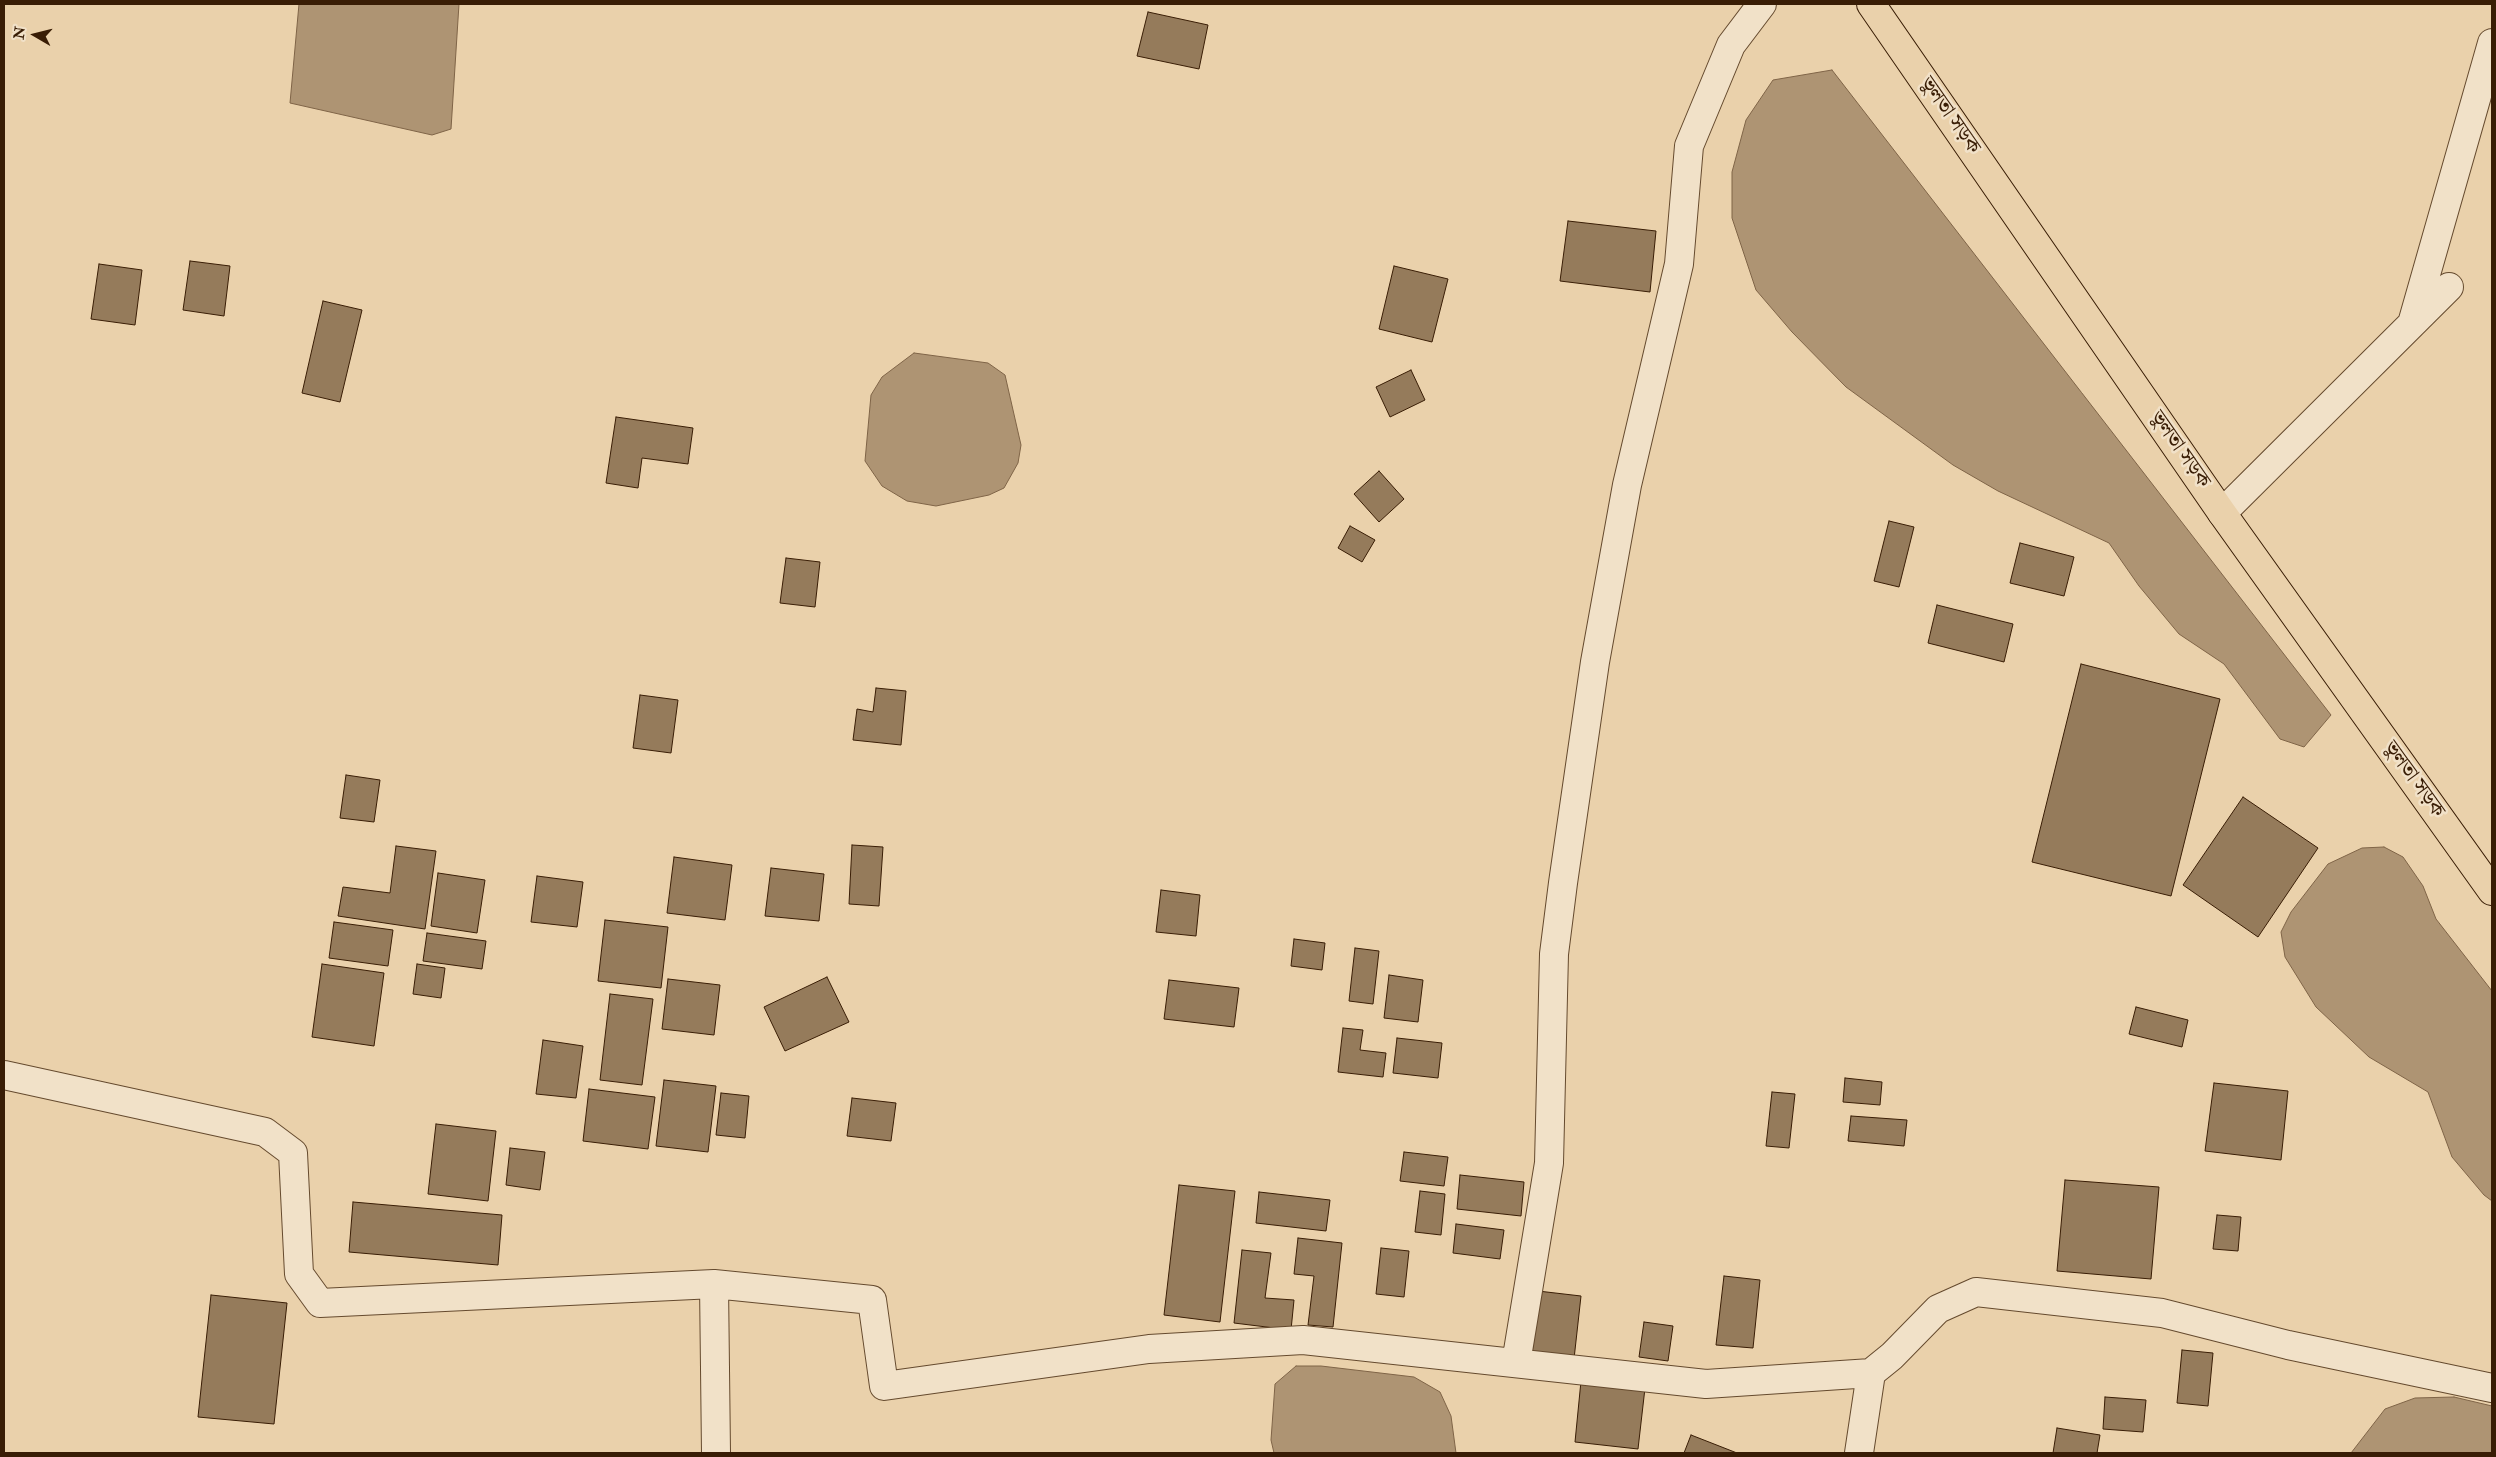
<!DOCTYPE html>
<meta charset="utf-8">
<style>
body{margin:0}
#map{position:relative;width:2496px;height:1457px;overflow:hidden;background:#ead1ab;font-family:"IM FELL Double Pica",serif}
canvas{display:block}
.frame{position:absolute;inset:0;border:5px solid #391d05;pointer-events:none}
.north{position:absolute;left:10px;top:10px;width:50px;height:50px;-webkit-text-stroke:4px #f1e1c8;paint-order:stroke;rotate:278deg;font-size:14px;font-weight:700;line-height:20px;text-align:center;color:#391d05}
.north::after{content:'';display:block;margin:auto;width:18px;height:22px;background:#391d05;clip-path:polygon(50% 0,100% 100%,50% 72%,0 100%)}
</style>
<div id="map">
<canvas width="2496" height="1457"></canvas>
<div class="frame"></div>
<div class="north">N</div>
</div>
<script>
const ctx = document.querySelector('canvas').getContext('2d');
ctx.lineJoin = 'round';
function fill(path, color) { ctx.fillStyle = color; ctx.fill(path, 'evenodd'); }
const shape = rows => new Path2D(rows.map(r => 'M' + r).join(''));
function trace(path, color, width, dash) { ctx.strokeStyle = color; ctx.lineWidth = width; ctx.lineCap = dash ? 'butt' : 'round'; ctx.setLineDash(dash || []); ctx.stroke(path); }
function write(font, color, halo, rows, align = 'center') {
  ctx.font = font + ' "IM FELL Double Pica","Noto Serif Bengali",serif'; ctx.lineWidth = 5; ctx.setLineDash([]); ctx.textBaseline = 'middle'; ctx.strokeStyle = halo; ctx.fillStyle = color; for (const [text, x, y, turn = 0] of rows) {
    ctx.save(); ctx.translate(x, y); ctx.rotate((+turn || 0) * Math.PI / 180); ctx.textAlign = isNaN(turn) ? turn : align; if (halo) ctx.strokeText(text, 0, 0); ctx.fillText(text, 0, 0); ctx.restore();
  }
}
const water = shape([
 [299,4,459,4,451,129,432,135,290,103,299,4],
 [1832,70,2331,715,2304,747,2280,739,2224,664,2179,634,2139,586,2109,543,1998,491,1953,465,1846,387,1792,332,1756,290,1732,218,1732,172,1746,120,1773,80,1832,70],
 [914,353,988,363,1005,375,1021,445,1018,463,1004,488,989,495,936,506,907,501,882,486,865,461,871,395,882,377,914,353],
 [2384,847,2403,857,2423,886,2436,919,2492,991,2492,1201,2484,1195,2452,1157,2428,1092,2369,1057,2316,1007,2285,957,2281,932,2291,912,2328,864,2362,848,2384,847],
 [1296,1366,1321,1366,1414,1377,1440,1392,1451,1416,1456,1453,1274,1453,1271,1440,1275,1384,1296,1366],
 [2454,1397,2492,1406,2492,1453,2351,1453,2385,1409,2415,1398,2454,1397]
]);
fill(water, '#ae9473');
trace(water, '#7f6447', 1);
const building = shape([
 [1148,12,1208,25,1199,69,1137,56,1148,12],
 [1568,221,1656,231,1650,292,1560,281,1568,221],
 [190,261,230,266,224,316,183,310,190,261],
 [99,264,142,270,135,325,91,319,99,264],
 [1394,266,1448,279,1432,342,1379,329,1394,266],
 [323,301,362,310,340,402,302,393,323,301],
 [1411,370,1425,400,1390,417,1376,387,1411,370],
 [616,417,693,428,688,464,642,458,638,488,606,483,616,417],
 [1379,471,1404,499,1379,522,1354,494,1379,471],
 [1889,521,1914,527,1899,587,1874,581,1889,521],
 [1350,526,1375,540,1362,562,1338,548,1350,526],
 [2020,543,2074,557,2064,596,2010,583,2020,543],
 [786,558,820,562,815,607,780,603,786,558],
 [1937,605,2013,624,2004,662,1928,643,1937,605],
 [2081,664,2220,699,2171,896,2032,862,2081,664],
 [876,688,906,691,901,745,853,740,857,709,873,712,876,688],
 [640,695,678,700,671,753,633,748,640,695],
 [346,775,380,780,374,822,340,818,346,775],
 [2243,797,2318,848,2258,937,2183,885,2243,797],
 [852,845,883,847,879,906,849,904,852,845],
 [396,846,436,851,425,929,338,916,343,887,390,893,396,846],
 [674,857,732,865,725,920,667,913,674,857],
 [771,868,824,874,819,921,765,916,771,868],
 [438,873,485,880,477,933,431,926,438,873],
 [537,876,583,882,577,927,531,922,537,876],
 [1161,890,1200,895,1196,936,1156,932,1161,890],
 [605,920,668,927,661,988,598,981,605,920],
 [334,922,393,930,388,966,329,958,334,922],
 [427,933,486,941,482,969,423,961,427,933],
 [1294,939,1325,943,1322,970,1291,966,1294,939],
 [1355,948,1379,951,1373,1004,1349,1001,1355,948],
 [322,964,384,973,374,1046,312,1037,322,964],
 [417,964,445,968,441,998,413,994,417,964],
 [1389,975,1423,980,1418,1022,1384,1018,1389,975],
 [827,977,849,1022,785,1051,764,1007,827,977],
 [668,979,720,985,714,1035,662,1029,668,979],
 [1169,980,1239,988,1234,1027,1164,1019,1169,980],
 [610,994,653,999,642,1085,600,1080,610,994],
 [2136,1007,2188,1020,2182,1047,2129,1034,2136,1007],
 [1343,1028,1363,1030,1360,1050,1386,1053,1383,1077,1338,1072,1343,1028],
 [1397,1038,1442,1043,1438,1078,1393,1073,1397,1038],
 [543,1040,583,1046,576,1098,536,1094,543,1040],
 [1845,1078,1882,1082,1880,1105,1843,1102,1845,1078],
 [664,1080,716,1086,708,1152,656,1146,664,1080],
 [2214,1083,2288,1091,2281,1160,2205,1151,2214,1083],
 [589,1089,655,1097,648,1149,583,1141,589,1089],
 [1772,1092,1795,1094,1789,1148,1766,1146,1772,1092],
 [721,1093,749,1096,745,1138,716,1135,721,1093],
 [852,1098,896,1103,891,1141,847,1136,852,1098],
 [1851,1116,1907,1120,1904,1146,1848,1141,1851,1116],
 [436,1124,496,1131,488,1201,428,1194,436,1124],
 [510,1148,545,1152,540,1190,506,1185,510,1148],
 [1404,1152,1448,1157,1444,1186,1400,1181,1404,1152],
 [1460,1175,1524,1182,1521,1216,1457,1209,1460,1175],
 [2065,1180,2159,1187,2151,1279,2057,1271,2065,1180],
 [1179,1185,1235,1191,1220,1322,1164,1315,1179,1185],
 [1420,1191,1445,1194,1441,1235,1415,1232,1420,1191],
 [1259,1192,1330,1200,1326,1231,1256,1223,1259,1192],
 [353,1202,502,1215,498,1265,349,1252,353,1202],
 [2217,1215,2241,1217,2238,1251,2213,1249,2217,1215],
 [1456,1224,1504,1230,1500,1259,1453,1253,1456,1224],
 [1298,1238,1342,1243,1333,1327,1308,1325,1314,1276,1294,1274,1298,1238],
 [1381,1248,1409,1251,1404,1297,1376,1294,1381,1248],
 [1242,1250,1271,1253,1265,1298,1294,1300,1291,1330,1234,1323,1242,1250],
 [1724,1276,1760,1280,1753,1348,1716,1345,1724,1276],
 [1538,1291,1581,1296,1574,1359,1532,1354,1538,1291],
 [211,1295,287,1303,274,1424,198,1417,211,1295],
 [1644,1322,1673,1326,1668,1361,1639,1357,1644,1322],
 [2182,1350,2213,1353,2208,1406,2177,1403,2182,1350],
 [1581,1381,1645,1388,1638,1449,1575,1442,1581,1381],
 [2105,1397,2146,1400,2143,1432,2103,1429,2105,1397],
 [2057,1428,2100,1435,2097,1453,2053,1453,2057,1428],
 [1691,1435,1737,1453,1684,1453,1691,1435]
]);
fill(building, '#957b5b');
trace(building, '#391d05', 1);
const minor = shape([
 [2413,320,2492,43],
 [2222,513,2449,287],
 [4,1075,265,1132,293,1153,299,1274,320,1303,714,1284,872,1300,884,1386,1149,1349,1303,1340,1706,1384,1871,1373,1892,1356,1938,1309,1976,1292,2162,1313,2288,1345,2492,1388],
 [714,1284,716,1453],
 [1516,1363,1549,1163,1554,954,1563,883,1595,662,1627,485,1679,264,1689,146,1731,45,1762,4],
 [1859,1453,1871,1373]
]);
const highway = shape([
 [1871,4,2222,513,2492,891]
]);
trace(minor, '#654a2e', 30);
trace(highway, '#391d05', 30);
trace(minor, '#f1e1c8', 28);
trace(highway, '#ead1ab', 28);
write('21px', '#391d05', '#f1e1c8', [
 ["ভুলতা সড়ক",1949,116,55],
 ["ভুলতা সড়ক",2179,450,55],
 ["ভুলতা সড়ক",2413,780,54]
]);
</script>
